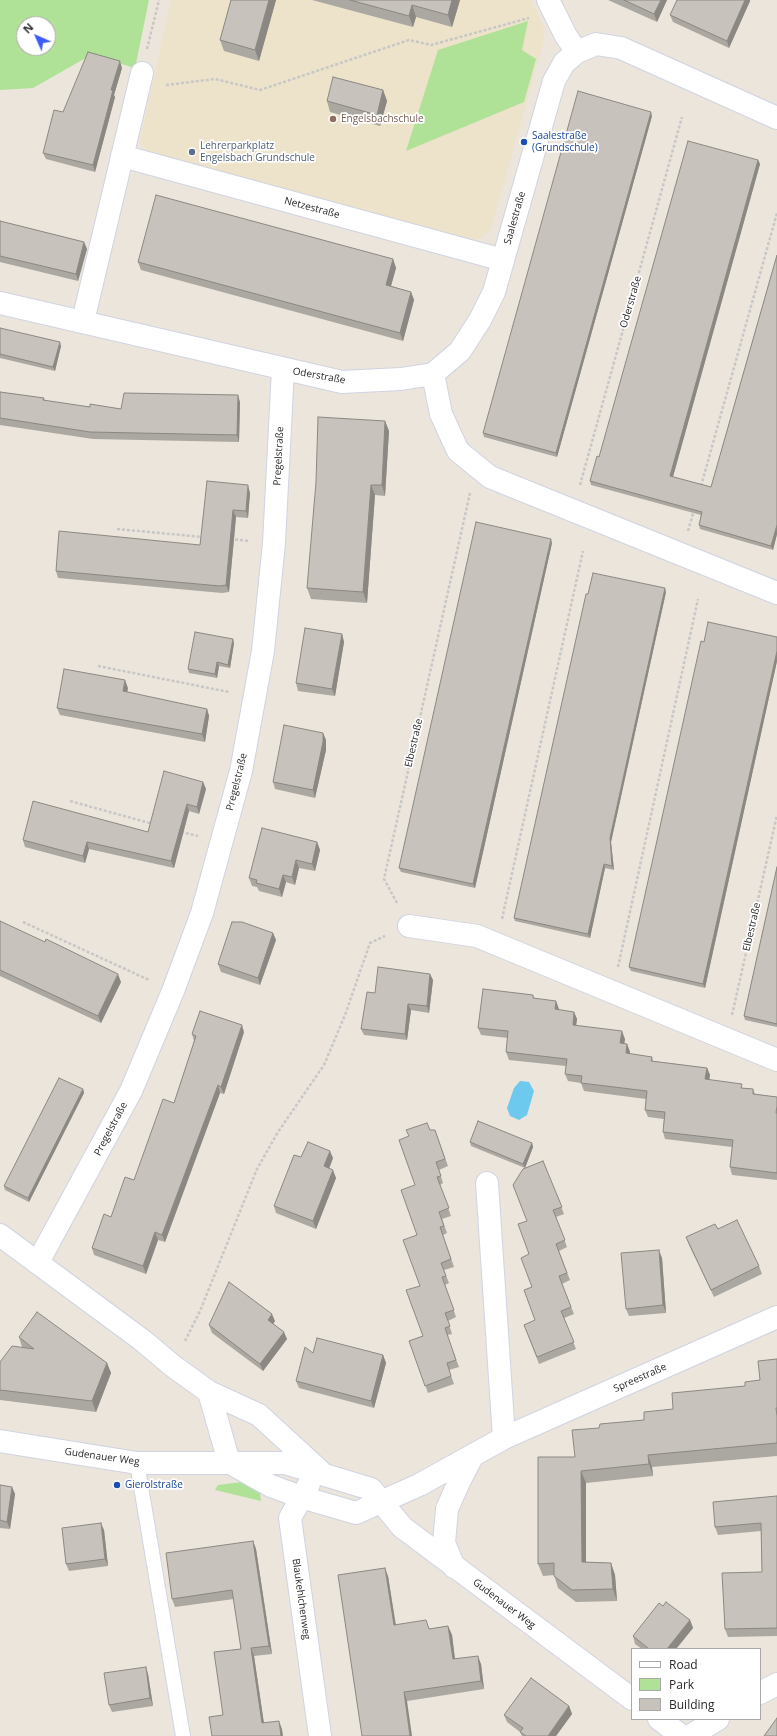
<!DOCTYPE html>
<meta charset="utf-8">
<style>
body{margin:0}
#map{position:relative;width:777px;height:1736px;overflow:hidden;background:#ece5db;font-family:"Open Sans",sans-serif}
canvas{display:block}
.legend{position:absolute;left:631px;top:1648px;width:130px;height:72px;box-sizing:border-box;background:#fff;border:1px solid #a9a9a9;margin:0;padding:5px 7px;list-style:none;font-size:12px;color:#292929}
.legend li{display:flex;align-items:center;gap:8px;height:20px}
.legend b{width:20px;border:1px solid #a9a9a9}
.north{position:absolute;left:16px;top:16px;width:40px;height:40px;box-sizing:border-box;background:#fff;border:1px solid #a9a9a9;border-radius:50%;rotate:315deg;font-size:11px;font-weight:700;line-height:16px;text-align:center;color:#292929}
.north::after{content:'';display:block;margin:auto;width:14px;height:18px;background:#3a5af9;clip-path:polygon(50% 0,100% 100%,50% 72%,0 100%)}
</style>
<div id="map">
<canvas width="777" height="1736"></canvas>
<ul class="legend">
<li><b style="height:5px;background:#fff"></b>Road</li>
<li><b style="height:11px;background:#afe297"></b>Park</li>
<li><b style="height:11px;background:#c7c2bb"></b>Building</li>
</ul>
<div class="north">N</div>
</div>
<script>
const ctx = document.querySelector('canvas').getContext('2d');
ctx.lineJoin = 'round';
function fill(path, color) { ctx.fillStyle = color; ctx.fill(path, 'evenodd'); }
const shape = rows => new Path2D(rows.map(r => 'M' + r).join(''));
function trace(path, color, width, dash) { ctx.strokeStyle = color; ctx.lineWidth = width; ctx.lineCap = dash ? 'butt' : 'round'; ctx.setLineDash(dash || []); ctx.stroke(path); }
function write(font, color, halo, rows, align = 'center') {
  ctx.font = font + ' "Open Sans",sans-serif'; ctx.lineWidth = 3.5; ctx.setLineDash([]); ctx.textBaseline = 'middle'; ctx.strokeStyle = halo; ctx.fillStyle = color; for (const [text, x, y, turn = 0] of rows) {
    ctx.save(); ctx.translate(x, y); ctx.rotate((+turn || 0) * Math.PI / 180); ctx.textAlign = isNaN(turn) ? turn : align; if (halo) ctx.strokeText(text, 0, 0); ctx.fillText(text, 0, 0); ctx.restore();
  }
}
fill(shape([
 [171,0,531,0,544,29,543,44,491,229,481,239,467,238,150,154,140,141]
]), '#ede3ca');
fill(shape([
 [0,0,149,0,135,68,91,55,33,88,0,90],
 [24,24,48,24,48,48,24,48],
 [528,21,522,50,536,59,524,102,406,151,438,50],
 [242,1482,253,1487,260,1493,261,1501,215,1490,218,1485]
]), '#afe297');
fill(shape([
 [520,1081,529,1082,534,1091,527,1115,519,1120,510,1116,507,1108,514,1088]
]), '#6ec9ee');
const lane = shape([
 [137,1463,183,1736]
]);
const street = shape([
 [548,0,566,36,577,52],
 [122,156,503,260],
 [0,303,342,382,401,379,433,374],
 [83,321,142,73],
 [433,374,460,351,480,320,494,292,554,81,564,63,577,52,596,44,621,48,777,118],
 [433,374,441,414,458,451,490,477,777,593],
 [409,926,477,936,777,1060],
 [487,1183,504,1438],
 [0,1235,142,1340,173,1366,209,1392,259,1415,320,1471],
 [38,1262,131,1091,173,991,202,913,241,771,263,651,274,543,283,369],
 [209,1392,229,1462],
 [0,1441,137,1463,285,1463,371,1489,402,1527,632,1699],
 [232,1464,271,1486,301,1497,356,1513,419,1485,504,1438,777,1317],
 [309,1484,290,1518,320,1736],
 [454,1567,444,1543,447,1509,459,1482,473,1455],
 [760,1693,777,1684],
 [659,1719,682,1736],
 [690,1736,718,1719]
]);
trace(lane, '#d0d3e2', 16);
trace(street, '#d0d3e2', 24);
trace(shape([
 [147,49,159,0],
 [166,85,215,79,260,90,409,40,431,45,529,18],
 [580,485,682,117],
 [701,486,777,213],
 [117,529,203,537],
 [688,531,694,510],
 [230,539,249,541],
 [98,666,229,692],
 [70,801,153,824],
 [181,832,198,836],
 [397,903,384,879,470,493],
 [502,919,583,551],
 [23,922,149,980],
 [618,967,698,599],
 [732,1015,777,815],
 [185,1341,200,1311,257,1169,278,1132,324,1065,345,1015,370,943,385,936]
]), '#c7c7c7', 2.5, [3, 2]);
trace(lane, '#fff', 14);
trace(street, '#fff', 22);
fill(shape([
 [231,0,276,0,259,61,224,51,220,40],
 [312,0,460,0,452,27,416,17,413,27],
 [608,0,667,0,657,22],
 [750,1,729,48,673,22,670,15],
 [122,68,114,95,115,97,95,172,46,159,43,153,63,112],
 [383,90,387,101,380,126,330,112,327,101],
 [652,116,557,457,484,437,483,433],
 [758,160,760,164,673,477,711,487,777,255,777,534,773,550,700,529,699,525,701,515,591,485,590,481,599,457],
 [0,221,84,242,87,249,78,281,0,262],
 [393,259,396,268,391,286,411,292,414,300,403,341,141,270,138,262],
 [0,328,61,346,55,371,0,358],
 [0,392,44,398,45,401,90,407,121,409,240,402,239,442,93,439,0,425],
 [385,421,389,431,385,496,375,495,367,603,311,599,307,588],
 [207,481,250,493,248,518,236,517,229,592,222,593,58,578,56,571,200,545],
 [552,543,475,888,401,872,399,868],
 [666,592,611,842,614,870,605,868,590,938,515,921,514,918],
 [342,634,344,642,335,696,298,691,296,683],
 [777,637,777,661,705,988,631,971,629,967,704,642],
 [234,643,230,668,219,666,217,678,189,673,188,669],
 [128,688,127,692,207,709,209,716,205,742,60,715,57,708],
 [323,733,326,740,326,750,315,798,275,789,273,782],
 [203,782,206,789,199,814,189,811,174,868,89,849,85,863,25,847,23,840,148,832],
 [317,842,320,850,315,871,299,868,295,885,286,882,282,897,259,891,257,887,252,886,249,878],
 [777,867,777,1027,745,1020,744,1016],
 [0,921,121,982,101,1023,0,976],
 [273,933,276,940,260,985,221,972,218,964],
 [430,974,433,980,429,1013,411,1010,407,1040,364,1035,361,1029,375,993],
 [533,995,534,998,559,1009,559,1010,574,1012,577,1019,576,1026,625,1039,624,1044,627,1044,630,1052,629,1054,652,1057,653,1061,707,1068,710,1075,709,1080,743,1088,753,1089,755,1094,777,1097,777,1180,732,1175,730,1167,732,1147,665,1139,663,1132,664,1119,648,1117,645,1110,646,1099,584,1091,581,1083,568,1081,565,1074,566,1066,509,1060,506,1052,508,1038,481,1035,478,1028],
 [244,1032,224,1094,220,1093,165,1242,158,1240,146,1274,94,1255,92,1248,134,1180,174,1103,194,1041,192,1034],
 [83,1089,84,1093,29,1202,5,1190,4,1186],
 [430,1130,435,1130,448,1166,439,1170,443,1183,440,1185,451,1216,442,1219,447,1233,443,1235,454,1267,444,1270,449,1283,445,1285,456,1317,448,1321,452,1334,447,1335,459,1367,449,1370,454,1384,428,1393,409,1341,423,1336,417,1235,415,1185],
 [470,1142,532,1143,533,1147,525,1168,543,1161,564,1214,556,1217,567,1247,559,1251,570,1280,562,1284,574,1314,564,1318,576,1349,539,1364,524,1325,535,1321,529,1254,527,1221,525,1168,471,1146],
 [301,1157,333,1158,329,1169,336,1178,316,1229,276,1213,274,1206],
 [718,1229,759,1266,762,1274,714,1297,689,1245,686,1237],
 [662,1258,666,1313,629,1316,626,1309],
 [275,1321,273,1324,287,1339,263,1371,212,1333,209,1325],
 [19,1337,107,1363,111,1373,96,1412,0,1400,0,1362,22,1347],
 [313,1353,383,1355,386,1363,374,1408,299,1388,296,1381],
 [777,1359,777,1456,652,1467,653,1476,586,1483,586,1562,611,1563,615,1575,617,1601,576,1602,558,1588,554,1575,543,1576,538,1564,575,1457,599,1428,644,1420,673,1409,745,1386,760,1380],
 [0,1485,12,1487,15,1494,10,1529,0,1528],
 [777,1496,777,1636,728,1637,725,1629,762,1572,761,1531,718,1535,715,1527],
 [104,1530,108,1566,69,1571,66,1564],
 [253,1541,256,1549,272,1654,254,1656,264,1723,282,1729,223,1715,241,1649,234,1599,175,1607,172,1599],
 [388,1576,396,1625,429,1629,448,1626,452,1635,455,1659,481,1664,484,1689,407,1701,362,1736],
 [663,1606,690,1620,693,1628,676,1649,642,1649,635,1644,633,1636],
 [148,1674,153,1706,112,1712,109,1705],
 [569,1706,572,1714,556,1736,522,1736,520,1732,507,1722,504,1715]
]), '#aba7a1');
fill(shape([
 [269,0,276,0,259,61,255,50],
 [452,0,460,0,452,27,448,15],
 [661,0,667,0,657,22,654,14],
 [745,0,750,0,750,1,729,48,727,41],
 [412,5,416,17,413,27,409,16],
 [120,61,122,68,114,95,115,97,95,172,93,165,111,90],
 [383,90,387,101,380,126,377,115],
 [651,112,652,116,557,457,556,453],
 [758,160,760,164,672,480,670,476],
 [84,242,87,249,78,281,76,274],
 [393,259,396,268,389,293,386,285],
 [411,292,414,300,403,341,400,333],
 [60,342,61,346,55,371,53,367],
 [238,395,240,402,239,442,237,435],
 [385,421,389,431,385,496,382,485],
 [248,485,250,493,248,518,246,511],
 [371,485,375,495,367,603,363,592],
 [233,510,236,517,229,592,226,585],
 [777,525,777,534,773,550,771,546],
 [551,539,552,543,475,888,473,884],
 [665,588,666,592,611,842,614,870,612,866,610,838],
 [342,634,344,642,335,696,332,689],
 [233,639,234,643,230,668,228,665],
 [777,651,777,661,705,988,703,984],
 [217,662,219,666,217,678,215,674],
 [125,680,128,688,126,699,123,691],
 [207,709,209,716,205,742,202,734],
 [323,733,326,740,326,750,315,798,313,790],
 [203,782,206,789,199,814,197,807],
 [187,804,189,811,174,868,171,861],
 [87,842,89,849,85,863,83,856],
 [317,842,320,850,315,871,312,864],
 [296,860,299,868,295,885,292,877],
 [604,864,605,868,590,938,588,934],
 [283,875,286,882,282,897,279,889],
 [273,933,276,940,260,985,258,978],
 [118,974,121,982,101,1023,98,1016],
 [430,974,433,980,429,1013,427,1006],
 [556,1001,559,1009,558,1017,555,1009],
 [408,1004,411,1010,407,1040,405,1034],
 [574,1012,577,1019,575,1033,573,1025],
 [242,1025,244,1032,224,1094,221,1087],
 [622,1031,625,1039,623,1051,620,1043],
 [627,1044,630,1052,628,1061,626,1053],
 [707,1068,710,1075,708,1087,705,1079],
 [218,1085,220,1093,165,1242,162,1235],
 [83,1089,84,1093,29,1202,28,1198],
 [532,1143,533,1147,525,1168,523,1164],
 [330,1151,333,1158,327,1174,324,1166],
 [333,1170,336,1178,316,1229,313,1221],
 [155,1232,158,1240,146,1274,143,1266],
 [659,1250,662,1258,666,1313,663,1305],
 [272,1314,275,1321,271,1327,268,1320],
 [284,1332,287,1339,263,1371,260,1364],
 [383,1355,386,1363,374,1408,371,1401],
 [107,1363,111,1373,96,1412,92,1401],
 [648,1455,652,1467,653,1476,649,1464],
 [581,1471,586,1483,586,1574,582,1562],
 [12,1487,15,1494,10,1529,7,1522],
 [101,1523,104,1530,108,1566,105,1559],
 [253,1541,256,1549,272,1654,269,1646],
 [611,1563,615,1575,617,1601,613,1589],
 [385,1568,388,1576,397,1634,394,1625],
 [690,1620,693,1628,676,1649,667,1649],
 [448,1626,452,1635,456,1668,453,1659],
 [251,1648,254,1656,265,1731,262,1723],
 [478,1656,481,1664,484,1689,481,1681],
 [146,1667,148,1674,153,1706,150,1698],
 [404,1692,407,1701,412,1736,410,1736],
 [569,1706,572,1714,556,1736,548,1736],
 [279,1721,282,1729,283,1736,281,1736]
]), '#8b8883');
const building = shape([
 [231,0,269,0,255,50,220,40,231,0],
 [350,0,452,0,448,15,412,5,409,16,350,0],
 [624,0,661,0,654,14,624,0],
 [677,0,745,0,727,41,670,15,677,0],
 [88,52,120,61,111,90,113,90,93,165,43,153,54,110,63,112,88,52],
 [333,77,383,90,377,115,327,101,333,77],
 [578,91,651,112,556,453,483,433,578,91],
 [688,141,758,160,670,476,711,487,777,255,777,525,771,546,699,525,702,512,590,481,597,456,599,457,688,141],
 [156,195,393,259,386,285,411,292,400,333,138,262,156,195],
 [0,221,84,242,76,274,0,256,0,221],
 [0,328,60,342,53,367,0,354,0,328],
 [0,392,44,398,43,400,90,407,90,404,121,409,124,393,238,395,237,435,90,432,0,418,0,392],
 [318,417,385,421,382,485,371,485,363,592,307,588,316,482,318,417],
 [207,481,248,485,246,511,233,510,226,585,220,586,56,571,59,531,200,545,207,481],
 [476,522,551,539,473,884,399,868,476,522],
 [593,573,665,588,610,838,612,866,604,864,588,934,514,918,586,594,588,594,593,573],
 [708,622,777,637,777,651,703,984,629,967,701,641,704,642,708,622],
 [305,628,342,634,332,689,296,683,305,628],
 [195,632,233,639,228,665,217,662,215,674,188,669,195,632],
 [64,669,125,680,123,691,207,709,202,734,57,708,64,669],
 [284,725,323,733,323,742,313,790,273,782,284,725],
 [164,771,203,782,197,807,187,804,171,861,87,842,83,856,23,840,33,801,148,832,164,771],
 [262,828,317,842,312,864,296,860,292,877,283,875,279,889,256,883,257,880,249,878,262,828],
 [777,867,777,1024,744,1016,777,867],
 [0,921,45,942,46,939,118,974,98,1016,0,970,0,921],
 [232,922,242,922,273,933,258,978,218,964,232,922],
 [378,967,430,974,427,1006,408,1004,405,1034,361,1029,367,992,375,993,378,967],
 [483,989,533,995,533,998,556,1001,555,1009,574,1012,573,1025,622,1031,620,1043,627,1044,626,1053,652,1057,651,1061,707,1068,705,1079,742,1084,741,1088,753,1089,753,1094,777,1097,777,1106,776,1113,777,1113,777,1173,730,1167,733,1140,663,1132,665,1112,645,1110,647,1091,581,1083,582,1076,565,1074,567,1059,506,1052,508,1031,478,1028,483,989],
 [200,1011,242,1025,221,1087,218,1085,162,1235,155,1232,143,1266,92,1248,104,1214,111,1217,125,1177,134,1180,163,1099,174,1103,196,1036,192,1034,200,1011],
 [59,1078,83,1089,28,1198,4,1186,59,1078],
 [478,1121,532,1143,523,1164,470,1142,478,1121],
 [427,1123,430,1130,435,1130,445,1159,436,1162,441,1176,437,1177,449,1208,439,1212,444,1226,440,1227,451,1259,441,1263,446,1276,442,1277,454,1310,445,1313,450,1326,445,1328,456,1360,447,1363,451,1376,425,1386,409,1341,423,1336,406,1290,420,1286,403,1240,417,1235,401,1190,415,1185,399,1140,409,1136,406,1130,427,1123],
 [308,1142,330,1151,324,1166,333,1170,313,1221,274,1206,294,1155,301,1157,308,1142],
 [543,1161,562,1207,553,1210,565,1240,556,1244,567,1273,559,1276,571,1307,561,1311,574,1342,537,1357,524,1325,535,1320,524,1290,532,1287,521,1258,529,1254,518,1224,527,1221,513,1185,523,1169,543,1161],
 [737,1220,759,1266,711,1290,686,1237,715,1224,718,1229,737,1220],
 [659,1250,663,1305,626,1309,621,1253,659,1250],
 [229,1282,272,1314,268,1320,284,1332,260,1364,209,1325,229,1282],
 [37,1312,107,1363,92,1401,0,1390,0,1362,12,1346,34,1349,19,1337,37,1312],
 [317,1338,383,1355,371,1401,296,1381,305,1347,313,1353,317,1338],
 [777,1359,777,1408,776,1408,777,1416,777,1443,648,1455,649,1464,581,1471,582,1562,611,1563,613,1589,572,1590,554,1576,554,1563,538,1564,538,1457,575,1457,572,1430,599,1428,600,1424,644,1420,644,1412,673,1409,672,1393,745,1386,745,1382,760,1380,758,1361,777,1359],
 [0,1485,12,1487,7,1522,0,1520,0,1485],
 [777,1496,777,1628,725,1629,722,1573,762,1572,761,1523,715,1527,713,1502,777,1496],
 [101,1523,105,1559,66,1564,62,1528,101,1523],
 [253,1541,269,1646,251,1648,262,1723,279,1721,281,1736,212,1736,209,1717,223,1715,214,1652,241,1649,232,1590,172,1599,166,1553,253,1541],
 [385,1568,394,1625,426,1620,429,1629,448,1626,453,1659,478,1656,481,1681,404,1692,410,1736,362,1736,338,1575,385,1568],
 [666,1602,690,1620,667,1649,649,1649,633,1636,659,1603,663,1606,666,1602],
 [146,1667,150,1698,109,1705,104,1673,146,1667],
 [531,1678,569,1706,548,1736,526,1736,520,1732,523,1728,504,1715,531,1678],
 [777,1718,777,1736,764,1736,777,1718]
]);
fill(building, '#c7c2bb');
trace(building, '#8b8883', 1);
for (const [x, y, r, color] of [
 [333,119,4,"#8d6e63"],
 [524,142,4,"#1a4fb4"],
 [192,152,4,"#5c6f8a"],
 [117,1485,4,"#1a4fb4"]
]) { const dot = new Path2D(); dot.arc(x, y, r, 0, 2 * Math.PI); ctx.fillStyle = color; ctx.fill(dot); trace(dot, '#fff', 1.5); }
write('10px', '#785e54', '#fff', [
 ["Engelsbachschule",341,119]
], 'left');
write('10px', '#164399', '#fff', [
 ["Saalestraße",532,136],
 ["(Grundschule)",532,148],
 ["Gierolstraße",125,1485]
], 'left');
write('10px', '#4e5e75', '#fff', [
 ["Lehrerparkplatz",200,146],
 ["Engelsbach Grundschule",200,158]
], 'left');
write('10px', '#292929', '#fff', [
 ["Netzestraße",312,208,15],
 ["Saalestraße",515,218,-74],
 ["Oderstraße",631,302,-74],
 ["Oderstraße",319,376,10],
 ["Pregelstraße",279,456,-87],
 ["Elbestraße",414,743,-77],
 ["Pregelstraße",237,782,-76],
 ["Elbestraße",752,927,-77],
 ["Pregelstraße",111,1129,-62],
 ["Spreestraße",640,1378,-24],
 ["Gudenauer Weg",102,1457,8],
 ["Blaukehlchenweg",301,1599,82],
 ["Gudenauer Weg",504,1604,37]
]);
</script>
